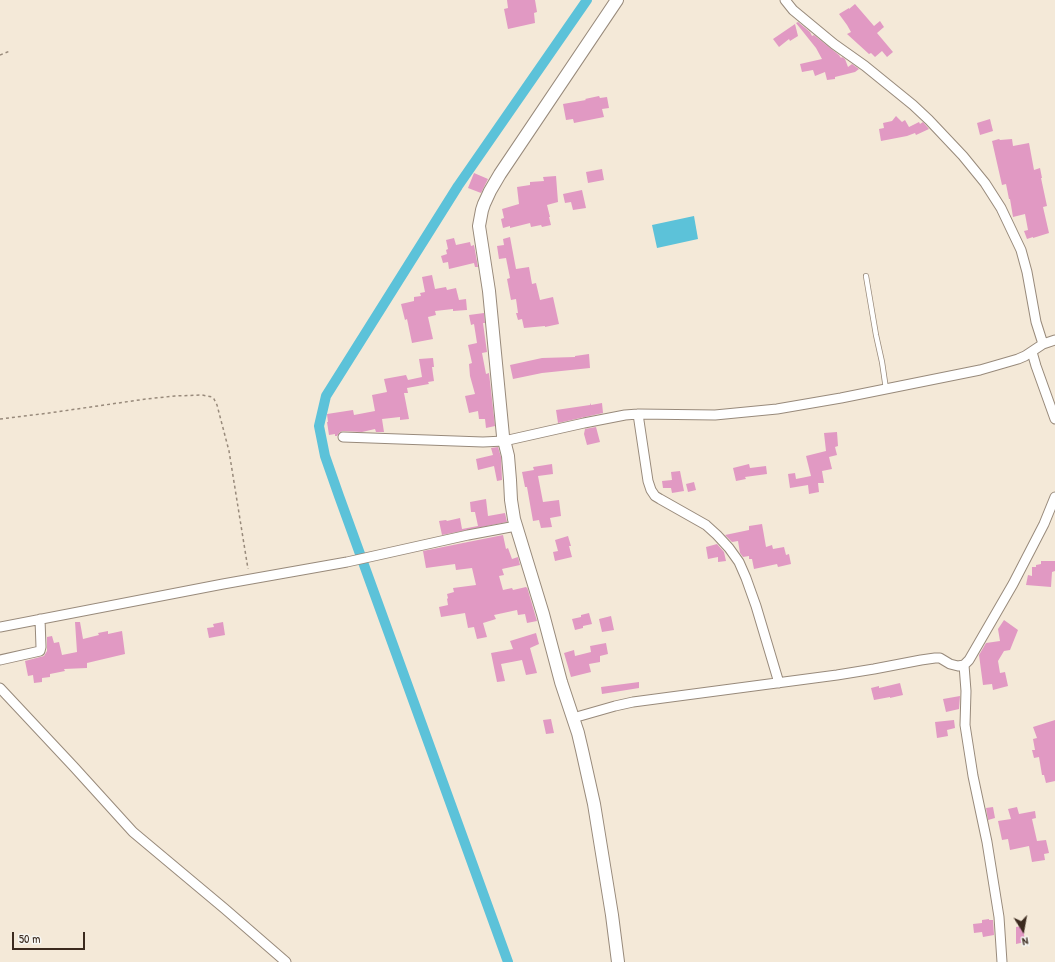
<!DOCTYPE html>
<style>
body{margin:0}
#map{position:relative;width:1055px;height:962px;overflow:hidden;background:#f4e9d8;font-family:"Patrick Hand",sans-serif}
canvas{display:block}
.north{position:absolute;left:1003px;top:910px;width:40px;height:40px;-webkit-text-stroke:3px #f6f6f2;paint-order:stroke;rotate:169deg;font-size:11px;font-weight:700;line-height:16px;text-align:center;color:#3b2a1e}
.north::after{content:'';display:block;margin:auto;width:14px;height:18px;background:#3b2a1e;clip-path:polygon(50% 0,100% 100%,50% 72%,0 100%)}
.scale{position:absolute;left:12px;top:932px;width:73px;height:18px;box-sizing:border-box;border:2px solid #3b2a1e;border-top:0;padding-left:5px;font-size:12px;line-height:14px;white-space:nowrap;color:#3b2a1e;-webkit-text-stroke:3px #f6f6f2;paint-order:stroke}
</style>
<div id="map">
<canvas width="1055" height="962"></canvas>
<div class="north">N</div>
<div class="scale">50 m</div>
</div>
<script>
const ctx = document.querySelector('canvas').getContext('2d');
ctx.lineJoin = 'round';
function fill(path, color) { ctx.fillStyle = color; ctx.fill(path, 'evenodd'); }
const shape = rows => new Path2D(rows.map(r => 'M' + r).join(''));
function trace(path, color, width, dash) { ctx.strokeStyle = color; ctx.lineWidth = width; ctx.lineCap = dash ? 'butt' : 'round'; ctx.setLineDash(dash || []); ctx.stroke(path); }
fill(shape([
 [694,216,698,239,657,248,652,225]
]), '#5cc2d9');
trace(shape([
 [508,962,339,496,325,456,319,426,326,396,458,186,587,0]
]), '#5cc2d9', 10);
fill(shape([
 [507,0,535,0,537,12,534,13,535,23,508,29,504,9,508,8],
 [855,4,874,26,880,21,884,27,877,33,893,52,887,57,882,51,875,57,871,53,869,54,847,34,851,32,847,25,839,14,849,8,849,9],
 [798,22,810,32,812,36,814,35,839,55,841,58,842,57,845,59,848,67,852,64,859,69,855,72,835,77,835,79,827,80,825,72,815,76,813,70,802,72,800,64,822,59,816,48,796,23],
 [795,24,798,36,790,41,789,39,779,47,773,39],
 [599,96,600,98,607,97,609,108,602,109,604,117,574,123,573,119,566,120,563,104,586,100,585,99],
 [896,116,902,122,905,120,909,127,919,122,920,124,923,122,929,129,916,135,915,133,907,136,881,141,879,129,884,128,883,123,892,121],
 [990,119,993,131,980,135,977,123],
 [999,139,1000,140,1012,139,1013,146,1029,143,1034,170,1040,168,1042,178,1041,178,1047,206,1043,207,1049,233,1033,238,1033,237,1027,239,1024,231,1028,230,1025,214,1013,217,1010,199,1009,199,1006,184,1002,185,992,141],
 [602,169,604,180,588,183,586,172],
 [474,173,488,179,481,193,468,188],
 [556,176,558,202,547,205,550,217,549,217,551,225,542,227,541,225,531,227,530,223,510,228,510,226,503,228,501,219,504,218,502,209,519,204,517,187,530,185,530,182,544,181,543,177],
 [582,190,586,208,573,210,571,202,565,203,563,194],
 [510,237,516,269,529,267,532,284,536,283,540,300,553,297,559,324,545,327,545,326,524,328,522,319,518,320,516,313,518,313,516,299,511,300,507,279,510,278,506,258,499,259,497,246,504,245,503,239],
 [454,238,456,245,470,242,471,246,474,245,478,267,475,267,474,263,449,269,448,262,443,263,441,256,447,254,446,250,448,249,446,240],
 [432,275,435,289,446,287,447,290,456,288,459,300,466,299,467,310,453,311,453,309,435,311,436,315,428,317,433,339,412,343,407,319,405,320,401,304,414,301,414,297,421,296,420,293,425,292,422,277],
 [484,313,485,323,483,323,487,352,482,353,486,374,489,373,495,426,486,428,485,419,479,419,478,411,469,413,465,396,475,394,470,376,469,364,472,363,468,345,477,343,474,324,471,325,469,315],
 [589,354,590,368,542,373,513,379,510,365,542,358,575,357,575,356],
 [433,358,434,367,432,367,434,381,428,382,429,384,407,388,408,393,404,393,409,419,400,420,400,417,382,419,384,432,376,432,375,429,362,432,343,431,340,432,337,436,335,436,335,434,329,435,327,422,328,422,327,414,353,410,354,415,375,411,372,395,387,392,384,379,406,375,408,380,422,377,419,359],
 [590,403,591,405,602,403,603,413,558,423,556,410,590,405],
 [596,427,600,442,587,445,584,434,585,429],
 [837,432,838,446,835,447,837,455,829,457,832,469,822,471,824,483,818,483,819,492,809,494,808,485,790,488,788,474,795,473,796,479,811,476,806,456,826,451,824,433],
 [498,447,501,457,502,480,497,481,494,466,478,470,476,459,493,455,491,448],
 [552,464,553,474,538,476,543,502,559,500,561,516,550,518,552,527,541,528,539,520,533,521,527,487,525,487,522,472,534,470,533,467],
 [749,464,750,468,766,466,767,474,745,477,746,479,736,481,733,468],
 [680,471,684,491,672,493,671,488,663,488,662,481,672,480,671,472],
 [694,482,696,490,688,492,686,484],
 [486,499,488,516,505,513,507,522,442,535,439,521,446,520,447,521,460,518,462,529,478,526,475,512,471,512,470,502],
 [762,524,766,547,772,545,773,549,784,547,786,555,789,554,791,564,778,567,777,564,754,569,752,559,749,559,749,556,743,557,740,553,738,541,732,542,725,535,749,530,749,526],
 [503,535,506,549,508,548,512,559,518,557,520,565,502,569,504,575,499,576,503,590,512,588,513,590,526,587,526,588,527,587,537,621,527,623,525,614,518,615,517,610,494,615,496,619,483,623,487,637,477,639,474,627,468,628,465,613,441,617,439,607,448,605,447,599,448,598,447,594,454,592,453,588,476,585,472,568,456,570,455,564,426,568,423,551],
 [568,536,571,546,569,546,572,557,555,561,553,552,558,551,555,540],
 [717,544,724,552,726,561,718,562,718,557,708,559,706,547],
 [1041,561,1055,561,1055,571,1052,572,1051,587,1026,585,1028,575,1032,576,1032,567,1036,567,1036,565,1041,564],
 [589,613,592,624,583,626,583,628,575,630,572,619,581,617,581,615],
 [611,616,614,630,602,632,599,619],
 [1004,620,1018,630,1010,650,1004,651,998,661,1000,673,1005,672,1008,686,993,690,992,684,983,685,979,655,986,643,1000,641,998,629],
 [75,622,80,622,83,639,99,635,98,633,108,631,108,634,122,631,125,654,87,663,87,668,64,669,65,671,50,674,50,677,42,678,42,682,34,683,33,675,28,676,25,661,44,656,47,651,47,637,52,636,54,643,59,642,62,655,77,652],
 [223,622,225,635,209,638,207,628,214,627,213,624],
 [536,633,539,644,530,648,537,673,526,675,522,660,501,664,505,681,497,682,491,653,513,649,510,641],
 [606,643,608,654,600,656,600,662,589,664,591,672,571,677,564,653,574,650,575,656,591,652,590,646],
 [639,682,639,688,602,694,601,687],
 [900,683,903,695,890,698,890,697,874,700,871,688,879,686,879,688],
 [960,696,959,709,946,712,943,699],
 [551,719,554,733,546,734,543,720],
 [954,720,955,728,947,730,948,736,937,738,935,722],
 [1055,720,1055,781,1046,783,1044,775,1042,775,1039,757,1034,758,1032,750,1035,750,1033,739,1037,738,1033,727],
 [993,807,995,818,988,820,986,808],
 [1017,807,1019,814,1035,811,1036,818,1032,819,1037,841,1046,840,1049,853,1044,854,1045,860,1032,862,1029,846,1010,850,1008,839,1002,840,998,821,1011,819,1008,809],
 [989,919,989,920,993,920,994,935,983,937,982,932,974,933,973,924,982,923,982,920],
 [1023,926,1025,942,1016,944,1016,927]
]), '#e199c3');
const service = shape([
 [866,276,876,335,882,362,886,389]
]);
const minor = shape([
 [785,0,793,10,834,44,865,66,913,105,929,120,963,156,985,183,1001,208,1021,250,1027,272,1036,322,1043,344],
 [1032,352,1036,366,1055,419],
 [638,414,648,481,651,490,655,496,660,499,706,525,717,535,729,548,739,562,746,578,756,606,779,683],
 [343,437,483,442,504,441,584,423,625,415,638,414,715,415,777,409,841,398,980,370,1018,359,1025,356,1043,344,1055,340],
 [0,627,223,584,347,562,468,535,516,526],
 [0,660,40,651,41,647,40,619],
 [964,665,966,691,965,725,973,776,987,842,999,917,1002,962],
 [0,688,74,767,133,832,225,909,286,962],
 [573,718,615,706,633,702,837,675,874,669,921,660,935,658,940,658,950,664,958,666,964,665,969,660,1013,584,1044,524,1055,497]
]);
const tertiary = shape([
 [617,0,500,174,490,191,484,204,482,210,479,226,489,291,503,436,508,456,510,480,511,500,514,519,543,614,561,682,578,733,582,750,594,804,612,915,618,962]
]);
trace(service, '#988a7b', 6);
trace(minor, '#988a7b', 11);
trace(tertiary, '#988a7b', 14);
trace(shape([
 [0,55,10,51],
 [0,419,49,413,146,399,175,396,202,395,212,397,214,399,217,405,229,451,248,569]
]), '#988a7b', 1.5, [3, 3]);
trace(service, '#fff', 4.5);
trace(minor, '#fff', 9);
trace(tertiary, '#fff', 12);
</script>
